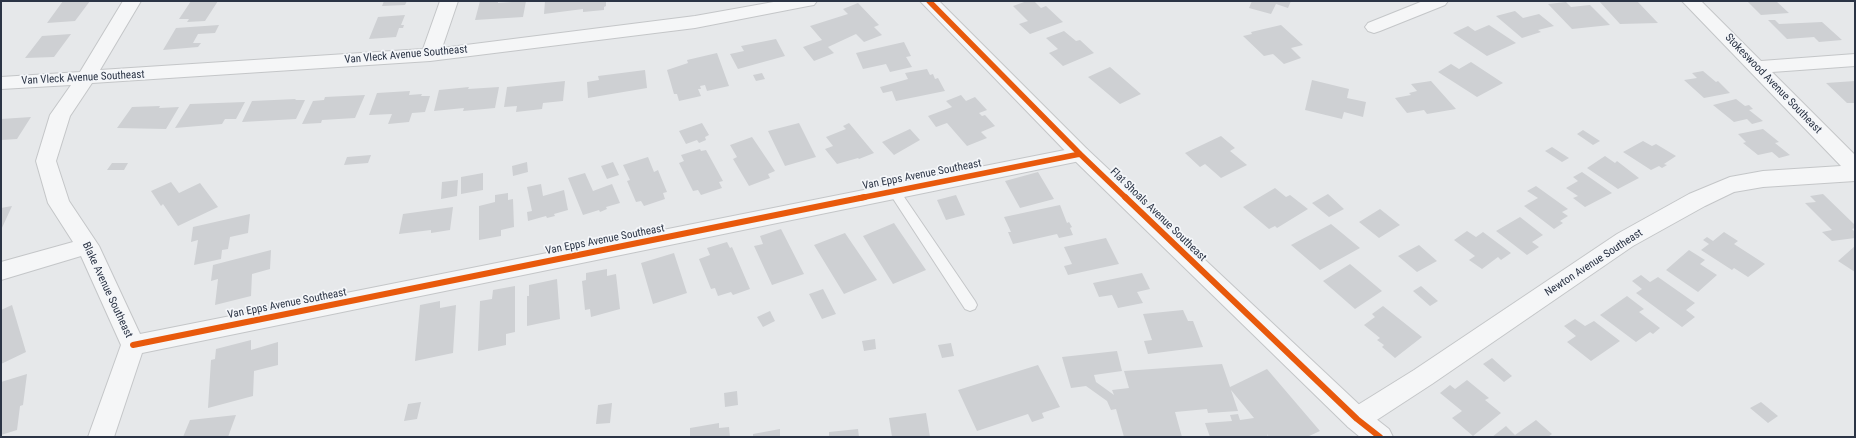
<!DOCTYPE html>
<style>
body{margin:0}
#map{position:relative;width:1856px;height:438px;overflow:hidden;background:#e6e8ea;font-family:"Roboto Condensed",sans-serif}
canvas{display:block}
.frame{position:absolute;inset:0;border:2px solid #2b3445;pointer-events:none}
</style>
<div id="map">
<canvas width="1856" height="438"></canvas>
<div class="frame"></div>
</div>
<script>
const ctx = document.querySelector('canvas').getContext('2d');
ctx.lineJoin = 'round';
function fill(path, color) { ctx.fillStyle = color; ctx.fill(path, 'evenodd'); }
const shape = rows => new Path2D(rows.map(r => 'M' + r).join(''));
function trace(path, color, width, dash) { ctx.strokeStyle = color; ctx.lineWidth = width; ctx.lineCap = dash ? 'butt' : 'round'; ctx.setLineDash(dash || []); ctx.stroke(path); }
function write(font, color, halo, rows, align = 'center') {
  ctx.font = font + ' "Roboto Condensed",sans-serif'; ctx.lineWidth = 3.5; ctx.setLineDash([]); ctx.textBaseline = 'middle'; ctx.strokeStyle = halo; ctx.fillStyle = color; for (const [text, x, y, turn = 0] of rows) {
    ctx.save(); ctx.translate(x, y); ctx.rotate((+turn || 0) * Math.PI / 180); ctx.textAlign = isNaN(turn) ? turn : align; if (halo) ctx.strokeText(text, 0, 0); ctx.fillText(text, 0, 0); ctx.restore();
  }
}
fill(shape([
 [63,1,90,1,75,21,47,23],
 [191,1,218,1,205,21,187,22,189,19,179,19],
 [384,1,407,1,405,5,382,6],
 [480,1,498,1,498,3,526,1,523,17,475,20],
 [545,1,606,1,606,6,604,7,604,10,583,12,583,9,544,14],
 [1027,1,1034,1,1041,8,1046,6,1063,22,1030,34,1019,24,1028,21,1013,6],
 [1252,1,1291,1,1288,8,1276,4,1271,14,1249,8],
 [1599,1,1637,1,1658,23,1620,24],
 [1747,1,1776,1,1789,13,1761,15],
 [1566,2,1571,7,1590,5,1610,25,1572,29,1548,4],
 [858,3,879,25,874,27,882,35,864,42,856,34,828,47,834,53,814,61,803,47,822,40,810,26,848,14,843,9],
 [1515,11,1523,18,1539,14,1554,26,1538,30,1541,32,1522,38,1496,16],
 [405,15,401,25,404,25,403,28,399,28,396,37,369,39,378,17],
 [1768,20,1775,20,1779,24,1822,22,1842,40,1819,42,1814,37,1787,39],
 [219,25,215,33,198,34,193,43,201,43,198,47,163,50,176,28],
 [1281,25,1303,45,1291,48,1301,58,1284,64,1273,54,1264,56,1243,36,1252,34,1251,32],
 [1489,25,1516,43,1487,56,1453,33,1468,26,1475,31],
 [1064,31,1076,41,1080,40,1094,53,1063,66,1049,53,1058,49,1046,38],
 [71,34,54,57,25,58,42,36],
 [776,39,785,56,738,69,730,54,744,51,741,46],
 [904,42,911,56,906,57,912,67,890,72,886,64,863,69,856,53],
 [717,53,729,86,707,91,705,85,700,86,701,89,698,89,701,96,679,101,677,94,674,94,667,70,688,63,687,60],
 [1471,62,1503,83,1477,97,1438,72,1451,64,1459,69],
 [1110,67,1141,94,1120,104,1088,77],
 [927,69,930,75,933,74,935,79,938,78,945,91,896,101,892,91,883,93,880,87,908,79,905,73],
 [645,70,647,88,588,98,587,82,599,80,598,76],
 [1703,71,1716,82,1718,81,1730,93,1704,98,1684,80,1697,78,1692,73],
 [762,73,765,79,756,81,753,75],
 [1312,80,1349,89,1347,98,1366,102,1363,117,1344,112,1342,119,1305,110],
 [565,81,563,101,543,103,542,109,516,112,517,106,504,107,507,87],
 [1431,81,1456,109,1427,114,1424,110,1407,113,1395,98,1411,95,1409,93,1417,91,1411,84],
 [1855,81,1855,103,1847,103,1826,83],
 [469,87,468,89,499,87,495,108,463,111,464,108,434,111,439,90],
 [410,91,409,95,422,94,421,96,430,96,425,112,412,113,409,122,388,124,392,114,369,115,377,93],
 [365,95,355,118,322,120,321,123,302,124,313,101,324,100,325,97],
 [961,95,966,101,975,97,987,110,979,113,982,116,985,115,995,126,981,132,987,138,967,146,947,123,936,127,928,116,952,107,946,101],
 [296,99,295,100,305,100,296,119,242,122,252,101],
 [1736,99,1745,106,1749,105,1753,109,1749,110,1763,121,1752,124,1747,119,1734,122,1713,105],
 [245,102,236,119,225,119,222,124,175,128,190,104],
 [160,106,159,108,179,107,166,129,117,128,132,107],
 [31,117,17,139,1,140,1,119],
 [702,123,709,135,705,137,706,140,699,143,697,140,686,144,679,131],
 [799,123,816,157,785,166,768,131],
 [849,123,874,153,859,159,858,158,837,164,825,149,833,146,826,137,846,129,843,126],
 [910,129,920,140,894,155,882,142],
 [1763,129,1779,142,1775,143,1790,155,1779,158,1772,152,1758,155,1743,143,1746,142,1738,134],
 [1583,130,1600,141,1593,145,1577,134],
 [1221,136,1235,148,1230,151,1247,165,1221,178,1205,164,1200,167,1185,153],
 [752,137,775,171,768,174,770,178,749,186,733,159,737,157,730,145],
 [1643,141,1652,146,1656,144,1676,156,1664,164,1667,165,1662,168,1659,166,1651,170,1623,152],
 [1552,147,1569,158,1562,162,1545,151],
 [700,149,701,151,706,150,723,181,719,182,722,188,701,195,698,190,693,191,679,163,684,161,681,155],
 [371,155,368,163,344,165,347,157],
 [1605,156,1615,163,1617,161,1639,178,1618,189,1587,168],
 [648,157,654,172,658,170,667,192,663,193,665,199,644,206,641,201,636,202,627,181,630,180,623,165],
 [527,162,528,172,513,176,512,166],
 [613,162,619,175,607,179,601,166],
 [112,163,128,163,124,170,107,170],
 [1038,172,1054,199,1020,208,1005,181],
 [1582,172,1612,193,1585,207,1573,198,1578,196,1566,188,1578,181,1573,177],
 [483,173,483,190,461,194,461,177],
 [585,173,593,191,612,184,620,203,606,207,607,209,600,212,599,210,583,215,568,178],
 [458,180,457,196,441,199,442,182],
 [171,182,179,193,200,183,218,207,178,226,163,204,161,206,151,191],
 [541,184,543,196,564,190,568,210,554,214,555,216,547,218,546,216,528,221,527,212,532,211,527,187],
 [1536,186,1568,209,1562,212,1568,216,1560,221,1563,223,1554,229,1524,206,1538,198,1527,191],
 [1275,188,1286,197,1290,195,1308,209,1277,228,1275,226,1269,229,1243,207],
 [508,193,508,200,513,199,514,227,501,230,501,236,479,240,479,206,495,202,495,195],
 [1328,194,1344,209,1329,217,1312,203],
 [1823,194,1855,225,1855,228,1852,229,1855,232,1855,238,1832,241,1822,232,1832,230,1805,203,1816,202,1810,196],
 [956,195,965,215,946,220,937,200],
 [1060,205,1067,223,1069,222,1072,227,1070,228,1073,235,1059,238,1057,234,1013,244,1008,232,1011,232,1004,217],
 [12,206,1,230,1,208],
 [453,207,450,230,431,233,431,230,399,234,403,214],
 [1380,209,1400,225,1379,238,1359,222],
 [250,214,248,233,230,237,228,249,222,250,221,259,194,265,198,240,191,242,193,227],
 [1520,217,1543,235,1532,242,1539,247,1527,255,1496,231],
 [894,223,926,270,893,284,863,236],
 [1331,224,1360,248,1320,270,1291,245],
 [781,229,804,274,772,285,754,246,763,244,760,236],
 [1467,231,1476,237,1483,232,1511,253,1501,260,1498,257,1482,269,1469,260,1475,256,1454,240],
 [1724,232,1738,241,1734,244,1765,264,1748,277,1734,268,1732,270,1701,250,1709,244,1703,240,1707,237,1713,241],
 [845,233,877,280,844,294,814,245],
 [1106,238,1119,264,1068,275,1064,266,1072,264,1064,247],
 [727,242,730,248,732,247,750,289,733,295,731,292,718,296,715,288,711,289,699,259,710,255,707,248],
 [1419,245,1437,261,1417,272,1398,256],
 [1855,246,1855,272,1838,261],
 [271,250,270,269,252,274,251,296,215,305,218,279,211,281,213,265],
 [1689,250,1705,260,1700,264,1717,275,1698,292,1666,270],
 [674,253,687,293,653,304,641,263],
 [1350,264,1382,291,1355,309,1323,281],
 [607,269,607,276,616,274,620,309,591,317,590,309,585,310,582,281,586,280,586,273],
 [1142,273,1150,289,1137,292,1143,303,1118,308,1112,295,1099,297,1093,283],
 [1641,275,1650,282,1658,277,1695,303,1686,310,1695,317,1682,327,1636,293,1642,289,1632,281],
 [557,279,560,319,527,326,527,296,529,296,529,285],
 [515,286,515,332,506,334,506,345,478,351,480,301,492,299,493,290],
 [1421,286,1438,301,1430,306,1413,291],
 [823,289,836,314,822,319,809,294],
 [1627,296,1644,309,1639,312,1660,328,1653,334,1650,332,1636,342,1600,315],
 [440,301,440,308,456,305,453,353,415,361,420,305],
 [12,305,26,352,1,364,1,310],
 [1383,306,1422,337,1395,358,1382,347,1384,345,1377,340,1380,338,1364,325,1375,317,1372,314],
 [1183,310,1188,321,1193,321,1203,347,1148,354,1144,341,1152,340,1143,314],
 [770,311,775,321,763,327,757,317],
 [1575,319,1585,326,1594,321,1620,341,1591,361,1567,342,1576,336,1564,326],
 [875,339,876,349,864,351,862,341],
 [251,340,251,350,278,342,278,365,254,371,253,396,208,408,211,360,215,359,216,349],
 [951,343,954,356,942,358,938,345],
 [1117,351,1122,371,1094,375,1096,382,1114,395,1112,390,1129,388,1124,371,1222,364,1230,387,1267,369,1320,431,1307,437,1269,437,1267,434,1268,437,1210,437,1205,423,1232,421,1230,415,1238,414,1240,420,1254,418,1231,390,1238,411,1208,413,1207,409,1175,412,1182,437,1124,437,1116,409,1111,410,1107,401,1086,386,1071,388,1062,357],
 [1492,358,1512,376,1504,382,1483,364],
 [1038,365,1060,407,1042,413,1044,418,1032,422,1028,414,977,431,958,390],
 [27,374,23,405,20,406,17,430,1,435,1,382],
 [1467,380,1489,398,1485,400,1501,413,1473,436,1452,418,1462,411,1440,393,1450,385,1455,389],
 [737,391,738,405,725,407,724,393],
 [421,402,417,419,404,421,408,404],
 [1761,402,1778,416,1768,423,1750,408],
 [612,403,610,423,596,424,598,405],
 [926,413,930,437,892,437,889,418],
 [236,415,228,437,183,437,190,420],
 [1536,420,1552,434,1548,437,1492,437,1506,426,1515,435],
 [719,423,719,428,729,427,730,437,690,437,690,428],
 [780,429,780,437,753,437,753,434],
 [858,429,859,437,829,437,829,432]
]), '#ced0d3');
const service = shape([
 [894,186,898,188,975,301,977,305,975,309,970,311,965,309,890,194,888,191,890,188,894,186]
]);
const minor = shape([
 [123,1,141,1,100,70,423,49,440,1,458,1,442,48,695,16,779,1,817,1,814,5,808,6,695,28,430,61,92,83,70,116,56,161,69,201,99,246,140,334,1080,147,1087,149,1090,154,1087,159,1080,161,142,353,114,437,88,437,121,345,81,256,1,280,1,262,73,242,48,203,36,161,50,115,71,85,1,89,1,77,80,72,123,1],
 [1423,1,1448,1,1445,5,1380,31,1374,33,1368,31,1365,27,1368,23,1423,1],
 [1682,1,1701,1,1761,61,1855,54,1855,66,1772,72,1855,155,1855,181,1763,187,1734,192,1705,206,1633,246,1432,384,1366,427,1357,430,1348,427,1344,419,1348,411,1414,370,1617,234,1689,194,1730,177,1763,171,1841,166,1682,1]
]);
const tertiary = shape([
 [920,1,939,1,1087,149,1366,411,1389,429,1393,437,1360,437,1348,427,1073,159,920,1]
]);
trace(service, '#c4c6c8', 2);
trace(minor, '#c4c6c8', 2);
trace(tertiary, '#c4c6c8', 2);
fill(service, '#f5f6f7');
fill(minor, '#f5f6f7');
fill(tertiary, '#f5f6f7');
trace(shape([
 [929,1,1080,154,1126,198],
 [860,198,1080,154]
]), '#e8590c', 5.5);
trace(shape([
 [1125,197,1357,419,1380,437],
 [133,345,865,197]
]), '#e8590c', 6);
write('11px', '#2b3445', '#f4f6f9', [
 ["Van Vleck Avenue Southeast",406,55,-5],
 ["Van Vleck Avenue Southeast",83,78,-3],
 ["Stokeswood Avenue Southeast",1773,84,46],
 ["Van Epps Avenue Southeast",922,175,-11],
 ["Flat Shoals Avenue Southeast",1158,215,44],
 ["Van Epps Avenue Southeast",605,240,-11],
 ["Newton Avenue Southeast",1594,263,-33],
 ["Blake Avenue Southeast",107,290,65],
 ["Van Epps Avenue Southeast",287,304,-11]
]);
</script>
